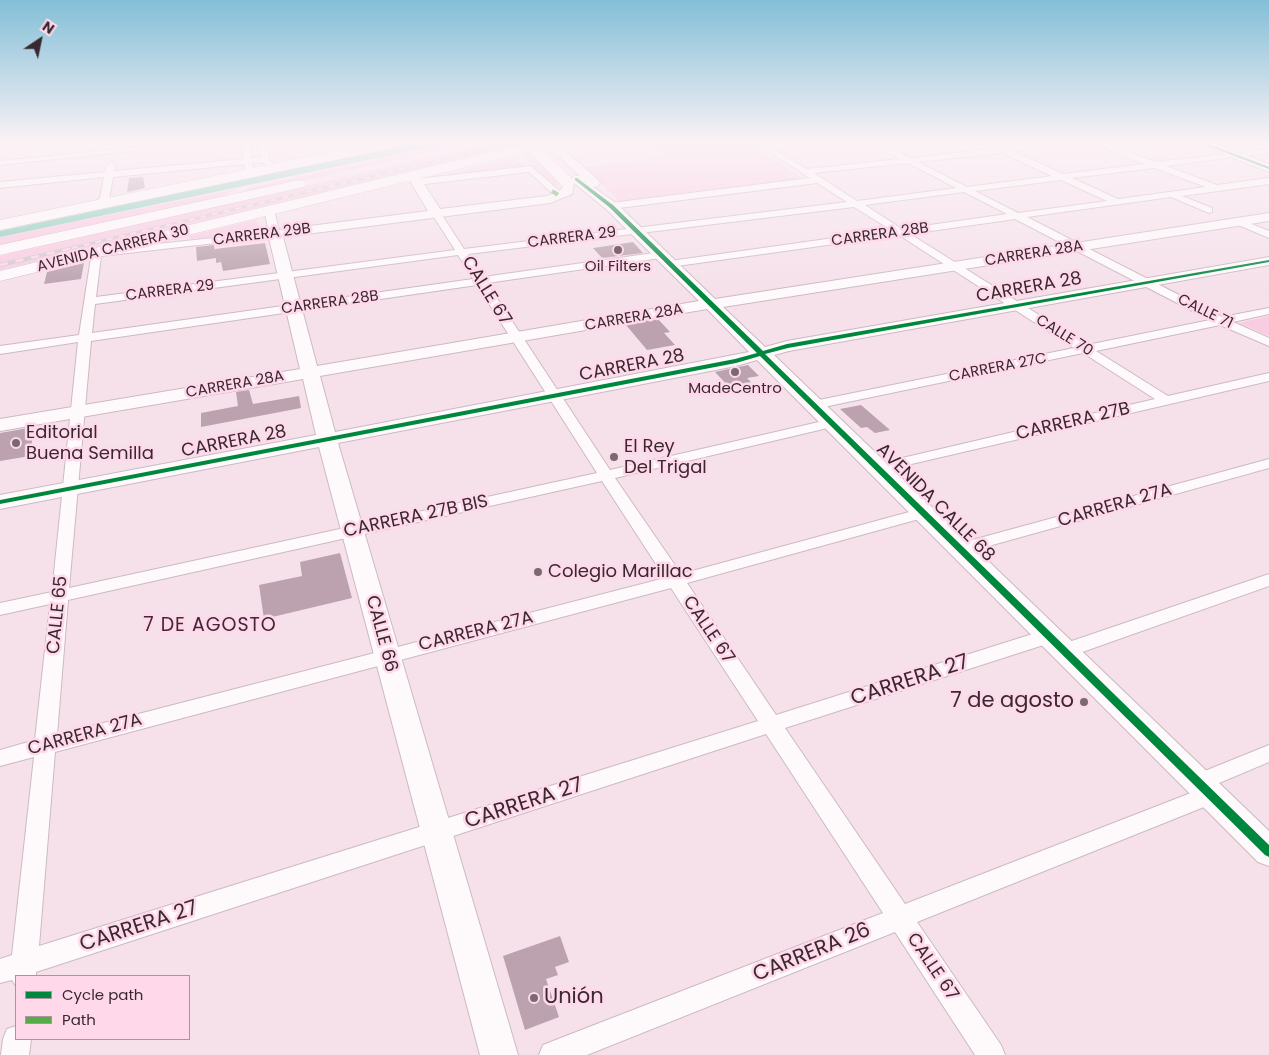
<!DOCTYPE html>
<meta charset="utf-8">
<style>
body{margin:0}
#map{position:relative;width:1269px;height:1055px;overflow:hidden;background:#f6e1eb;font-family:Poppins,sans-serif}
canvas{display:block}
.legend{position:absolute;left:15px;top:975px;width:175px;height:65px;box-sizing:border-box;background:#ffd8ea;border:1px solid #af92a0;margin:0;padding:6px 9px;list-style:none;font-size:15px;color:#382930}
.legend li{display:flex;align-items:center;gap:10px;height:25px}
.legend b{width:25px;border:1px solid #af92a0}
.north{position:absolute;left:15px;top:15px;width:50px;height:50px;-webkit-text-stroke:4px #ffd8ea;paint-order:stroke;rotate:34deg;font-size:14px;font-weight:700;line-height:20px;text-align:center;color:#382930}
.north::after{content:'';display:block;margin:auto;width:18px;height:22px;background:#382930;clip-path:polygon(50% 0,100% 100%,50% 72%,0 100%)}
</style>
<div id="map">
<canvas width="1269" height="1055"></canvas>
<ul class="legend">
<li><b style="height:6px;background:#00873e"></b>Cycle path</li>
<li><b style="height:6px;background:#55ab45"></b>Path</li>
</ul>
<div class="north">N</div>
</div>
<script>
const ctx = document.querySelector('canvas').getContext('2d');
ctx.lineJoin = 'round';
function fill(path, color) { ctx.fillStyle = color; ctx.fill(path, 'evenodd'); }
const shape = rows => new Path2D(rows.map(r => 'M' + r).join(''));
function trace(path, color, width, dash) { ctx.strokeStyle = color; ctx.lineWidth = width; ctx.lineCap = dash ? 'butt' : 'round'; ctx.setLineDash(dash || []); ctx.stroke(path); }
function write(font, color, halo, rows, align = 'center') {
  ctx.font = font + ' Poppins,sans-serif'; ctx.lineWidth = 5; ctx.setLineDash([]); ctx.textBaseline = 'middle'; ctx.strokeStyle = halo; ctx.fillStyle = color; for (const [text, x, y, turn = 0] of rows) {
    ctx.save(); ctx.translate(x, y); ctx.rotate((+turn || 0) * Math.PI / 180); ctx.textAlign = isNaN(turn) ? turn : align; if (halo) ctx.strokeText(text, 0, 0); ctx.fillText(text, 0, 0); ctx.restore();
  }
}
fill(shape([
 [455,143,469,143,229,198,256,186],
 [492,143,528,143,0,270,0,256],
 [650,143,749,143,804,179,620,202,584,167,668,158],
 [530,153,562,185,552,186,521,155],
 [504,160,519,161,525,166,435,177],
 [237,189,218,198,193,204,0,247,0,237],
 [256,220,261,233,193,241,188,236],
 [1269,316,1269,336,1239,323]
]), '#f9cce1');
fill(shape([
 [415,143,449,143,0,237,0,231]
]), '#8cd0bd');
fill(shape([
 [143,177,145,188,127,192,129,178],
 [633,242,643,253,602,258,593,248],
 [265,243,270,264,223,271,221,262,216,263,216,258,197,261,196,247,214,245,215,252,215,249],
 [84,263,81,279,44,284,47,272],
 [658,319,670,332,664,333,675,345,647,350,626,325],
 [748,365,759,376,747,378,751,382,729,387,715,372],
 [249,390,253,404,299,396,301,408,201,427,201,413,238,406,236,392],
 [861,405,890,430,875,433,867,427,861,428,840,409],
 [34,427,30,456,0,461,0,433],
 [340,553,352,598,264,619,259,585,302,576,300,562],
 [560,936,569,962,555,967,558,975,546,979,559,1017,525,1030,503,956]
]), '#bba2ae');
const street = shape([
 [175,143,208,143,0,165,0,161,175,143],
 [242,143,250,143,252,158,261,157,257,143,265,143,270,161,275,165,271,168,262,162,252,163,253,171,249,174,245,171,244,164,113,177,109,199,92,209,87,206,100,198,104,177,0,188,0,182,105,172,107,165,111,162,115,165,114,171,244,159,242,143],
 [756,143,807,143,774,149,807,169,900,159,871,143,882,143,910,158,1042,143,1072,143,1013,151,1063,174,1144,164,1097,145,1104,143,1156,162,1235,153,1235,157,1232,157,1166,166,1217,185,1269,178,1269,184,1182,196,1212,208,1212,212,1209,213,1171,197,1027,217,1222,317,1269,308,1269,314,1233,322,1269,338,1269,346,1220,325,1096,351,1168,396,1269,373,1269,381,877,472,872,471,870,468,872,465,1155,399,1083,353,814,409,809,408,807,405,809,402,814,401,1074,348,899,235,670,267,665,264,670,261,891,230,854,207,468,254,483,277,661,252,666,255,661,258,487,283,610,470,832,419,839,423,832,427,615,478,681,574,924,508,930,510,932,513,930,516,687,583,776,715,1042,631,1049,630,1056,631,1058,636,1056,641,785,728,905,904,1196,791,1190,789,1187,783,1190,777,1269,745,1269,762,1212,786,1219,789,1222,795,1219,801,917,922,1001,1045,1005,1055,975,1055,895,932,587,1055,539,1055,543,1045,553,1041,883,913,766,734,36,972,36,976,16,976,16,986,12,980,0,983,0,959,12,955,34,757,0,766,0,750,35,740,50,604,0,615,0,603,52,592,78,342,0,354,0,346,79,335,92,251,269,232,264,210,269,207,274,210,280,234,278,236,101,256,96,297,455,250,432,214,437,211,440,212,464,249,847,202,817,183,611,209,606,206,611,203,810,178,756,143],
 [1002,153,1052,176,967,187,918,162,1002,153],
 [908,163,956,188,857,201,814,173,908,163],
 [1154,168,1206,187,1118,199,1072,178,1154,168],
 [1061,180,1107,201,1018,213,975,191,1061,180],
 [964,192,1007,214,902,229,865,205,964,192],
 [1015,219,1210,320,1087,345,910,234,1015,219],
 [458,255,473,279,92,333,95,304,458,255],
 [477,285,597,473,69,588,91,341,477,285],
 [602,481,665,578,57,735,68,600,602,481],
 [671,588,758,721,39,946,55,752,671,588],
 [1269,149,1269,153,1244,156,1240,154,1244,152,1269,149],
 [531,166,563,194,563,198,557,198,529,172,417,185,413,182,417,179,531,166],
 [1239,219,1269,231,1269,238,1236,224,1234,222,1239,219],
 [1269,459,1269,468,960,554,954,553,952,549,954,545,1269,459],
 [1269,574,1269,586,1071,656,1064,658,1057,656,1055,651,1057,646,1269,574],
 [16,1026,16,1039,31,1039,29,1055,1,1055,3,1039,7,1029,16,1026]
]);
const secondary = shape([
 [561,143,573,143,567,152,598,180,600,183,598,186,593,187,616,203,715,299,1269,213,1269,221,723,307,765,347,787,341,1269,257,1269,265,789,351,774,355,1269,831,1269,866,1258,862,757,360,736,366,338,443,518,1055,480,1055,319,447,0,509,0,495,316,435,303,379,0,431,0,419,300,369,268,234,270,231,428,211,407,176,413,172,417,173,440,209,547,196,562,189,563,185,559,180,561,177,565,176,570,179,576,175,580,176,555,153,555,149,561,143],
 [574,183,606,209,699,301,317,366,283,237,550,203,572,194,574,183],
 [707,309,749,352,335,432,320,376,707,309],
 [1196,143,1213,143,1269,164,1269,172,1196,143]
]);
const highway = shape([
 [375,143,403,143,397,147,0,230,0,220,375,143],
 [528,143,553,143,552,146,0,281,0,271,528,143],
 [299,180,304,181,306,184,304,187,0,255,0,245,299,180]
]);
trace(street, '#cbbac2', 2);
trace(secondary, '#cbbac2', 2);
trace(highway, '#cbbac2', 1);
fill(street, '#fefafc');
fill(secondary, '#fefafc');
fill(highway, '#fefafc');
const railFar1 = shape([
 [72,248,512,143]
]);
const rail = shape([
 [0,265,77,247]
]);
trace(railFar1, '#d1cacd', 3);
trace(rail, '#d1cacd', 4);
trace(railFar1, '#ffd8ea', 2, [6]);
trace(rail, '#ffd8ea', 2.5, [8]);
const secondaryBridge = shape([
 [529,143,565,180]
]);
trace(secondaryBridge, '#cbbac2', 13, []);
trace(secondaryBridge, '#fefafc', 12);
trace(shape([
 [552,191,560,196]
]), '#55ab45', 4, [7, 4]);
fill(shape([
 [1206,143,1269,167,1269,169,1200,143,1206,143],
 [575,178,577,178,613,205,763,351,787,344,1269,260,1269,262,788,348,765,354,1269,845,1269,857,1265,855,760,356,736,363,0,504,0,500,735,359,757,353,609,207,575,180,575,178]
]), '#00873e');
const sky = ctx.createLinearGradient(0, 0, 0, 291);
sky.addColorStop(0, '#83bfd7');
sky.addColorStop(0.49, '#fbf2f6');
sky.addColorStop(1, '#fbf2f600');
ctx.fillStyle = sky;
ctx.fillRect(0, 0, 1269, 291);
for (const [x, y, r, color] of [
 [618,250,5,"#7a6971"],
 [735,372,5,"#7a6971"],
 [16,443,5,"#7a6971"],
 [614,457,5,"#7a6971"],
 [538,572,5,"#7a6971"],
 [1084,702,5,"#7a6971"],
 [534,998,5,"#7a6971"]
]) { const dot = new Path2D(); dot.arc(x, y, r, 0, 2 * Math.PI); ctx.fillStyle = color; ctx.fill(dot); trace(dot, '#ffd8ea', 2); }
write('15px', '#382930', '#ffd8ea', [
 ["CARRERA 29B",262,235,-7],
 ["CARRERA 28B",880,235,-8],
 ["CARRERA 29",572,238,-7],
 ["AVENIDA CARRERA 30",113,249,-14],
 ["CARRERA 28A",1034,254,-9],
 ["CARRERA 29",170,291,-7],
 ["CARRERA 28B",330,303,-8],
 ["CALLE 71",1205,312,26],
 ["CARRERA 28A",634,318,-10],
 ["CALLE 70",1064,336,32],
 ["CARRERA 27C",998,368,-11],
 ["CARRERA 28A",235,385,-10]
]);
write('15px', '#382930', '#ffd8ea', [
 ["Oil Filters",618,267],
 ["MadeCentro",735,389]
]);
write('18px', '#382930', '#ffd8ea', [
 ["CARRERA 28",1029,288,-10],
 ["CALLE 67",486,291,58],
 ["CARRERA 28",632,366,-11],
 ["CARRERA 27B",1073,422,-13],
 ["CARRERA 28",234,442,-11],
 ["AVENIDA CALLE 68",935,503,45],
 ["CARRERA 27A",1115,506,-16],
 ["CARRERA 27B BIS",416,517,-12],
 ["CALLE 65",58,615,-84],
 ["CALLE 67",708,630,56],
 ["CARRERA 27A",476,632,-14],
 ["CALLE 66",381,634,75],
 ["CARRERA 27A",85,735,-15],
 ["CALLE 67",932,967,56]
]);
write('18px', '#382930', '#ffd8ea', [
 ["Editorial",26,433],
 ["Buena Semilla",26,454],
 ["El Rey",624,447],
 ["Del Trigal",624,468],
 ["Colegio Marillac",548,572]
], 'left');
ctx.letterSpacing = '1px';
write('19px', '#442736', '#ffd8ea', [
 ["7 DE AGOSTO",210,626]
]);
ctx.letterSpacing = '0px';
write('21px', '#382930', '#ffd8ea', [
 ["CARRERA 27",910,681,-18],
 ["CARRERA 27",524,804,-18],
 ["CARRERA 27",139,927,-18],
 ["CARRERA 26",812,953,-22]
]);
write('21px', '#382930', '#ffd8ea', [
 ["7 de agosto",1074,702],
 ["Unión",544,998,"left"]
], 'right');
</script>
